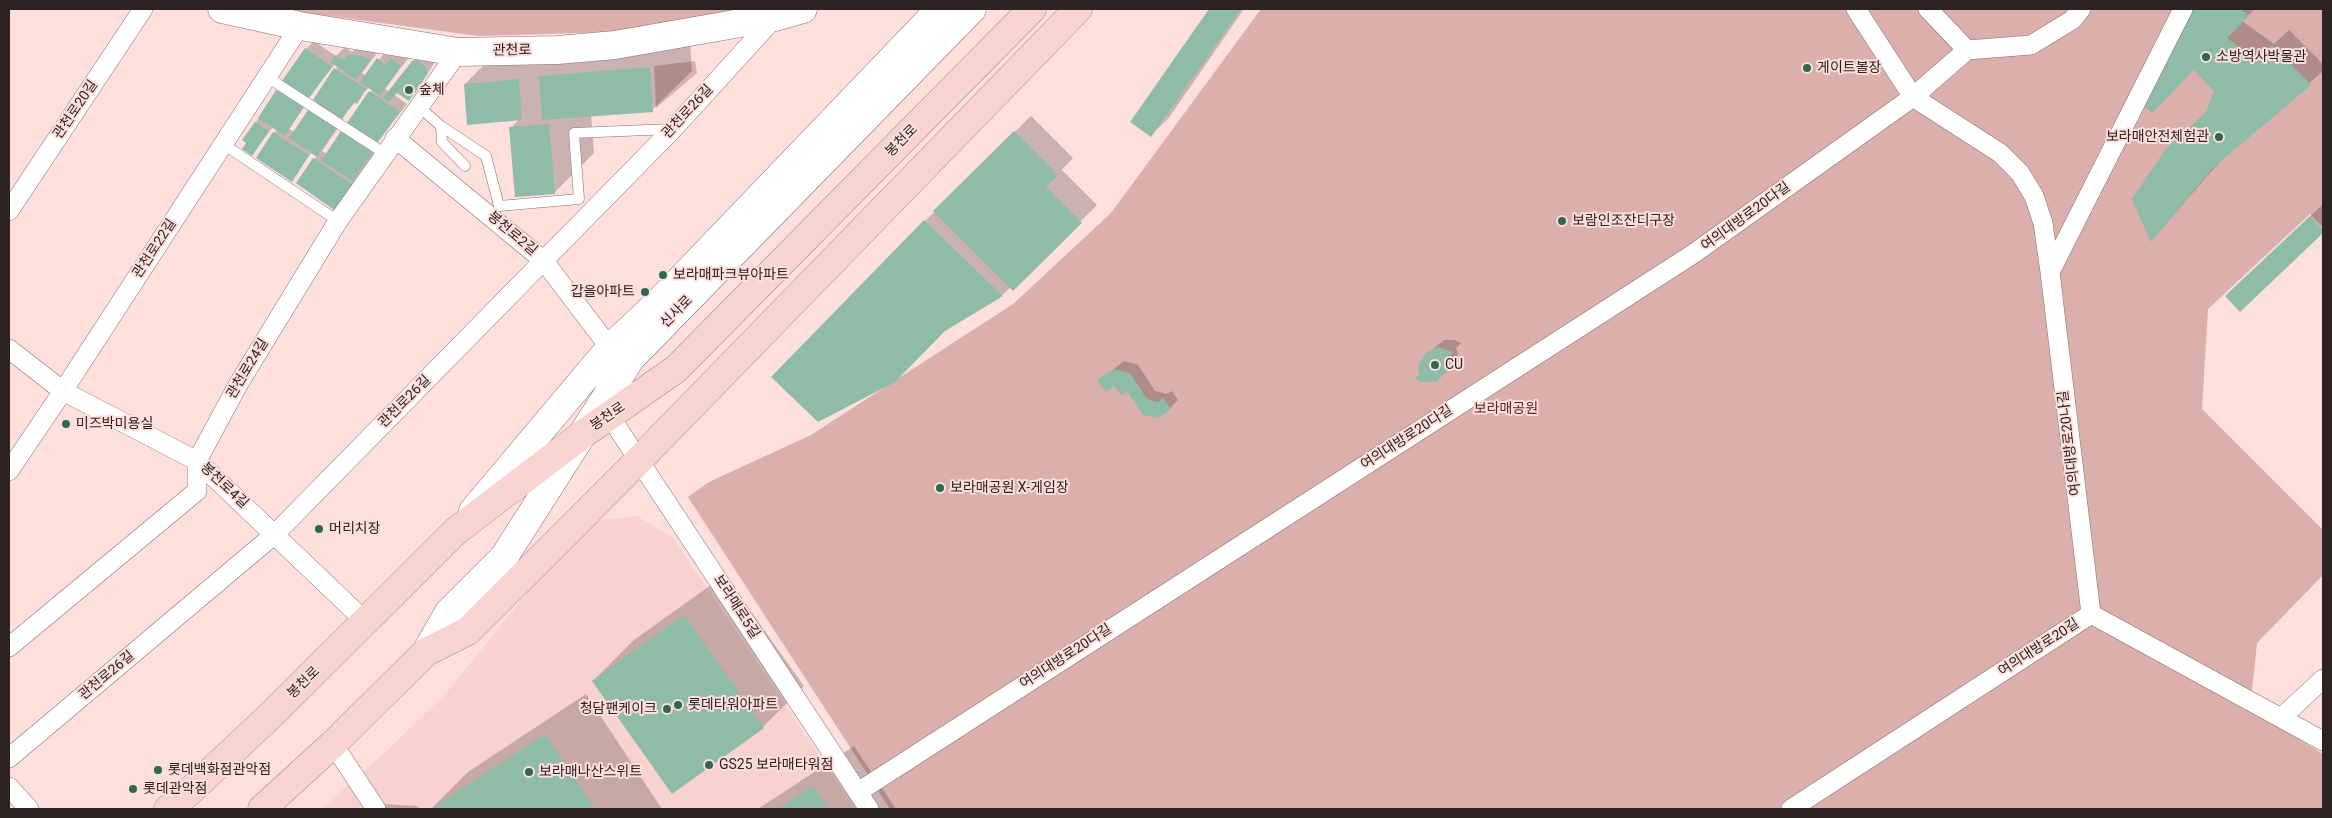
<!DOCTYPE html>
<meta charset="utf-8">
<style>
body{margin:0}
#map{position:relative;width:2332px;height:818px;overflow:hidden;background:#fddfdc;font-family:Roboto,sans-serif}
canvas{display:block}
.frame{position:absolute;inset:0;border:10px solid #2c2221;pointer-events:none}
</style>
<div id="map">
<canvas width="2332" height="818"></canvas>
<div class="frame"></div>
</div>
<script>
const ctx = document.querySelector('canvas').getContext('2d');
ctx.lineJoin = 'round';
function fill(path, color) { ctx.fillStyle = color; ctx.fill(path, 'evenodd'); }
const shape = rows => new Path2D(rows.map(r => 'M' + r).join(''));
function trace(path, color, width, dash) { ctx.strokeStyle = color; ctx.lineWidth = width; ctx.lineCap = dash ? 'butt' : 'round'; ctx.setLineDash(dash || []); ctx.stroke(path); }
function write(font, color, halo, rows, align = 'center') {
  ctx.font = font + ' Roboto,"Noto Sans KR",sans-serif'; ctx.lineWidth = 4; ctx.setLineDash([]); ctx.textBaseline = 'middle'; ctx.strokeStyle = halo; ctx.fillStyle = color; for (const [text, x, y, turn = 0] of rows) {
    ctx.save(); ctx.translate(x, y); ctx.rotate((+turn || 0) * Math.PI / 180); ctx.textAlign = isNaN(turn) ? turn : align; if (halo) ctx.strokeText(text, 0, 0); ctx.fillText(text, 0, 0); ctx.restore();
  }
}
fill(shape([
 [637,516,674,539,855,809,321,809,390,748,447,692,536,582,596,521]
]), '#f8d2ce');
fill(shape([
 [277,9,771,9,612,32,479,36],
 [1261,9,2323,9,2323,227,2310,214,2208,309,2202,409,2323,530,2323,575,2257,643,2250,709,2323,754,2323,809,890,809,688,497,709,482,811,435,1013,304,1111,213],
 [695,61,697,73,656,108,654,66]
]), '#dbafab');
fill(shape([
 [1211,9,1244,9,1168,119,1151,135,1132,122],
 [2194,9,2255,9,2242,21,2274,44,2289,30,2323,64,2323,71,2223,158,2152,240,2216,91,2194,69,2143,104],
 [689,28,692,71,652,110,591,115,594,153,554,193,511,128,519,119,465,84,505,44],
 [314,41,336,56,345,47,352,52,358,47,377,51,377,53,362,73,366,76,386,51,394,56,400,51,409,57,385,89,389,92,422,53,436,60,417,91,409,99,398,91,394,95,407,104,377,142,380,144,342,200,334,208,314,159,317,156,312,152,292,180,274,133,277,129,273,127,252,154,247,143,244,140,277,91,286,82,306,49],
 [335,64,338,66,317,102,309,110,294,132,289,129,310,99,308,97],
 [369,87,373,89,350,123,342,132,327,154,322,151,344,120,341,118],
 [1031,116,1073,158,1062,170,1097,205,1013,289,1011,287,1002,295,945,329,925,221],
 [2323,204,2323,231,2240,310,2240,284],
 [1444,340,1454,340,1461,343,1456,348,1458,354,1451,367,1442,376,1417,378,1421,374,1427,354],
 [1124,361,1138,365,1155,391,1167,394,1172,391,1178,400,1170,408,1144,414,1127,389,1099,381],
 [725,575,804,686,763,727,593,681,634,640],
 [586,694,662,809,431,809,468,772],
 [854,746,896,809,758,809],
 [383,804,417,806,420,809,376,809]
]), '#0003');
fill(shape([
 [1209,9,1241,9,1151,137,1130,122],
 [2192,9,2241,9,2249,16,2227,38,2257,60,2272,45,2311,85,2214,167,2151,242,2132,199,2165,150,2206,112,2214,91,2194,70,2152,113,2142,104],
 [305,48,332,67,309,98,282,81],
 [348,54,366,57,370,60,356,80,330,62,336,55,344,60],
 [377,58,386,65,391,58,401,66,380,96,360,82],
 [416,60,425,66,428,72,409,101,397,93,389,102,383,98,412,61],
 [650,67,653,112,542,120,539,76],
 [334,68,366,89,357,104,354,102,342,119,313,100],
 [519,79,522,120,467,125,464,84],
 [276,90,303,107,285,136,258,118],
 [369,91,400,112,378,142,347,123],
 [308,110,336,128,317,157,289,138],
 [255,122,269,131,252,156,242,149,246,143,242,140],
 [549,124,555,194,515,197,509,127],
 [341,131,372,153,353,181,321,161],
 [1014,131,1058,175,1046,187,1082,223,1013,291,933,211],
 [273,132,309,155,292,182,256,158],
 [313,158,352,184,334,210,296,183],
 [2310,216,2323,230,2323,233,2240,312,2225,296],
 [924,220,1003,296,945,331,895,382,818,422,771,377],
 [1438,347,1454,352,1448,356,1451,363,1448,370,1436,382,1420,382,1415,378,1420,375,1418,370,1419,363,1426,353],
 [1114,369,1130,373,1147,399,1158,402,1163,398,1171,409,1158,418,1143,415,1127,391,1121,395,1114,386,1106,392,1097,380],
 [684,615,764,728,672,794,592,681],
 [545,734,595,809,431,809],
 [813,786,828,809,777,809]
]), '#8ebca6');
const lane = shape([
 [267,77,384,153],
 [418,106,441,126,486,156,499,206,579,199,574,133,672,129],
 [441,126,442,142,465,166],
 [223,144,338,221]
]);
const street = shape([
 [1856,9,1913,97,2000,153,2020,173,2034,196,2043,223,2050,272,2091,614],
 [1928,9,1967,50],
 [1967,50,2031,45,2072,20,2081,9],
 [395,138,544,261,610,348],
 [9,211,143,9],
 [2050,272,2183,9],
 [9,349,63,391,197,461,366,622],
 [603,406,869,809],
 [9,471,63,391,300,26],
 [2091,614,2323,741],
 [9,647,197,491,197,461,239,383,338,221,458,52],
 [2282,717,2323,679],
 [333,744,376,809],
 [9,758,275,534,673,129,775,17],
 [9,787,29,809],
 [858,792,1693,254,1913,97,1967,50],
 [1791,809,2091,614]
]);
const secondary = shape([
 [222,9,300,26,458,52,558,50,615,45,775,17,803,9],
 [473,511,610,348,659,302,940,9],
 [426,652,449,612,504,557,631,358,972,9]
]);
const primary = shape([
 [168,809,189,792,273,713,456,531,583,434,676,369,1032,9],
 [262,809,333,744,426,652,468,631,639,460,1078,9]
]);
trace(lane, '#886e6b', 11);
trace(street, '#886e6b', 20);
trace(secondary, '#886e6b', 29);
trace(primary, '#ad847f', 29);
trace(lane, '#fff', 10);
trace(street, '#fff', 19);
trace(secondary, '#fff', 28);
trace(primary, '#f8d4d1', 28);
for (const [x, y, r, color] of [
 [2206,57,5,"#2f674f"],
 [1807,68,5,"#2f674f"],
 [409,90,5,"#2f674f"],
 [2219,137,5,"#2f674f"],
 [1562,221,5,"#2f674f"],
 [663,275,5,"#2f674f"],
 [645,292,5,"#2f674f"],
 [1435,365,5,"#2f674f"],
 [66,424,5,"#2f674f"],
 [940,488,5,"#2f674f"],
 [319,529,5,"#2f674f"],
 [678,705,5,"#2f674f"],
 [667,709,5,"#2f674f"],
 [709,765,5,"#2f674f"],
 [158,770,5,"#2f674f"],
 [529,772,5,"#2f674f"],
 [133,789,5,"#2f674f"]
]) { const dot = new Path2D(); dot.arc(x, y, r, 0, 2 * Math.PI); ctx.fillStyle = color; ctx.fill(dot); trace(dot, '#fddfdc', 2); }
write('14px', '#2c2221', '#fddfdc', [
 ["관천로",512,51,-1],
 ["관천로20길",76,110,-56],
 ["관천로26길",688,112,-47],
 ["봉천로",902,141,-45],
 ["여의대방로20다길",1746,217,-36],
 ["봉천로2길",512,234,40],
 ["관천로22길",155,249,-57],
 ["신사로",677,312,-45],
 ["관천로24길",248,369,-59],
 ["관천로26길",405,402,-45],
 ["봉천로",608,417,-34],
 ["여의대방로20다길",1407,438,-33],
 ["여의대방로20나길",2070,443,-97],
 ["봉천로4길",224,486,43],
 ["보라매로5길",736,607,57],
 ["여의대방로20길",2039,648,-33],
 ["여의대방로20다길",1066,657,-33],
 ["관천로26길",107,676,-40],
 ["봉천로",304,683,-44]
]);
write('14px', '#2c2221', '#fddfdc', [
 ["소방역사박물관",2216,57],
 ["게이트볼장",1817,68],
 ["숲체",419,90],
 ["보라매안전체험관",2209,137,"right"],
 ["보람인조잔디구장",1572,221],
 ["보라매파크뷰아파트",673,275],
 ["갑을아파트",635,292,"right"],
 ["CU",1445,365],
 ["미즈박미용실",76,424],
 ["보라매공원 X-게임장",950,488],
 ["머리치장",329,529],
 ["롯데타워아파트",688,705],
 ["청담팬케이크",657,709,"right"],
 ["GS25 보라매타워점",719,765],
 ["롯데백화점관악점",168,770],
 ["보라매나산스위트",539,772],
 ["롯데관악점",143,789]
], 'left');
write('14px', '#622523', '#fddfdc', [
 ["보라매공원",1506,409]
]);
</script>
